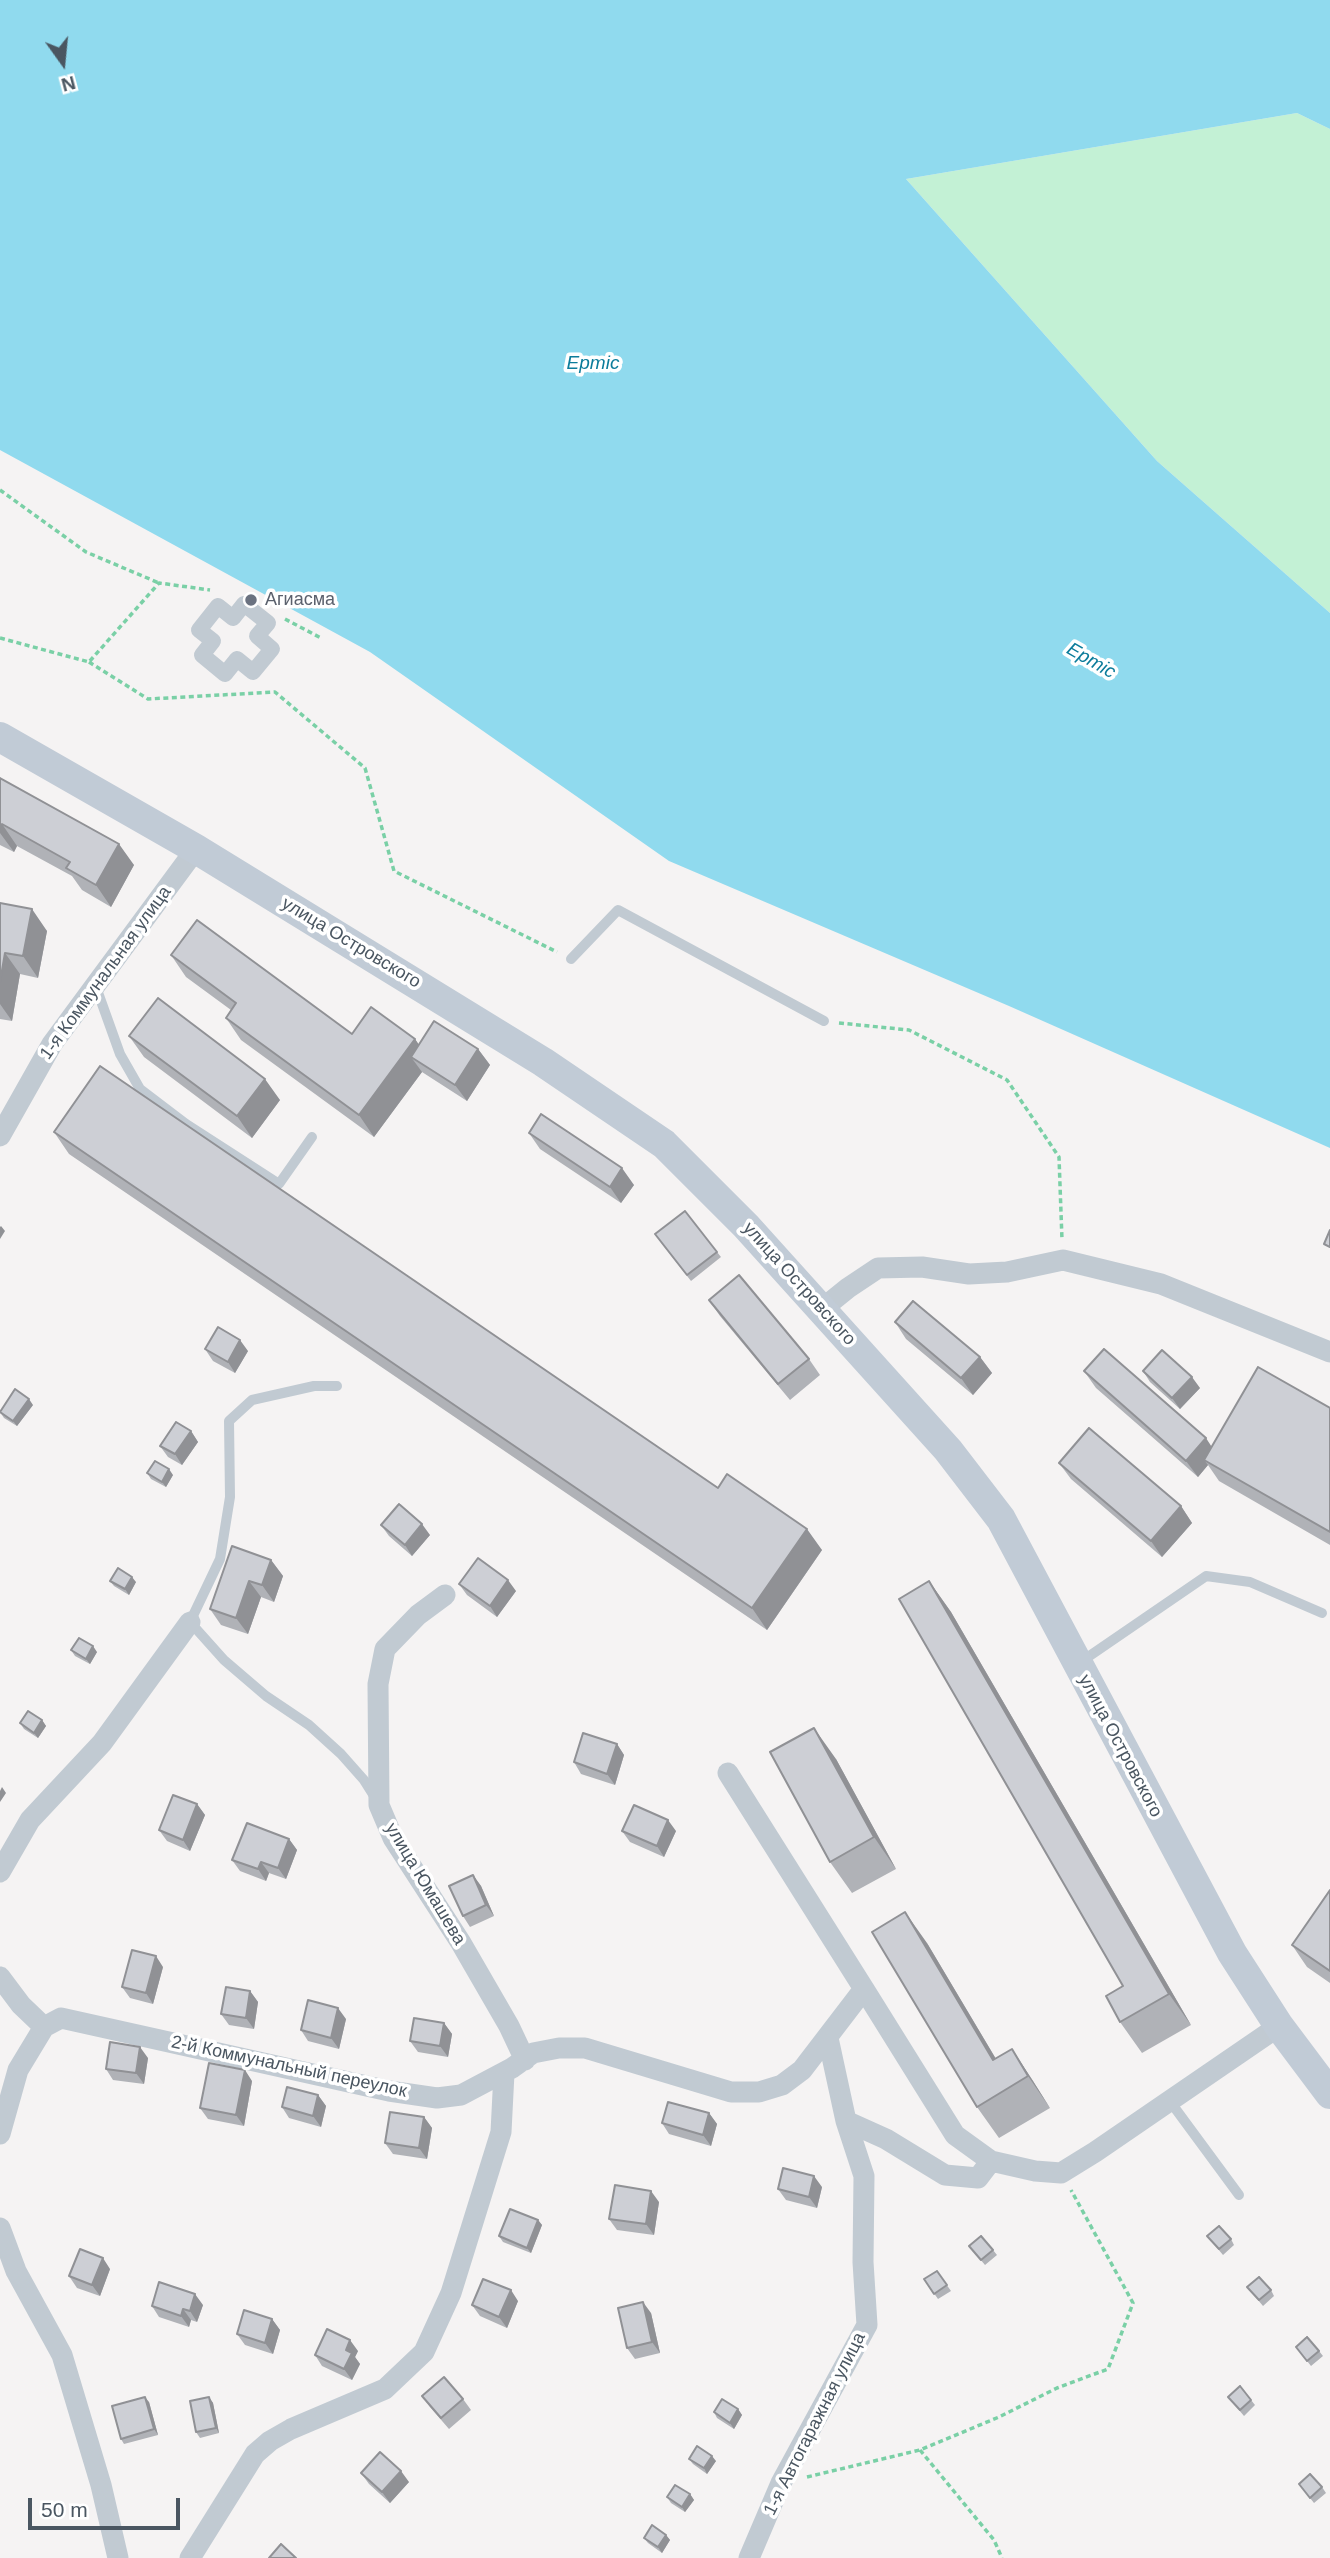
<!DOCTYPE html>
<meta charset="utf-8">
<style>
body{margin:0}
#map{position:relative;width:1330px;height:2558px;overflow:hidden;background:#f5f3f3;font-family:Helvetica,sans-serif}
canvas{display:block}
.north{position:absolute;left:28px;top:28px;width:70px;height:70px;-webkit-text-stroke:5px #fff;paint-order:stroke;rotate:165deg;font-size:19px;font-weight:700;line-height:28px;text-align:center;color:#4a5661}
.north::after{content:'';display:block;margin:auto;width:24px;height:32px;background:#4a5661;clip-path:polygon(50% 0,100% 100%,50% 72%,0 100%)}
.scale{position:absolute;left:28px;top:2498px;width:152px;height:32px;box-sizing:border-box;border:4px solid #4a5661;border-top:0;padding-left:9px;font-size:21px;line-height:24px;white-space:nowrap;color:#4a5661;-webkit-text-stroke:5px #fff;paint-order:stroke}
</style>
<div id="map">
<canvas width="1330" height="2558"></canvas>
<div class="north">N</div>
<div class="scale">50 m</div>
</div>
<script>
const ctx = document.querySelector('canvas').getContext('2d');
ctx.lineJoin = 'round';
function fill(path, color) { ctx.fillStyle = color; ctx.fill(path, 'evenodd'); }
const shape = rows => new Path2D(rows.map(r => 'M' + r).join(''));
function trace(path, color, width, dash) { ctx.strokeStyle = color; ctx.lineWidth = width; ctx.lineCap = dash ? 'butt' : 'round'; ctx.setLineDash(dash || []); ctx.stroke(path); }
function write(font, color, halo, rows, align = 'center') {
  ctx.font = font + ' Helvetica,sans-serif'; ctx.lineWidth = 7; ctx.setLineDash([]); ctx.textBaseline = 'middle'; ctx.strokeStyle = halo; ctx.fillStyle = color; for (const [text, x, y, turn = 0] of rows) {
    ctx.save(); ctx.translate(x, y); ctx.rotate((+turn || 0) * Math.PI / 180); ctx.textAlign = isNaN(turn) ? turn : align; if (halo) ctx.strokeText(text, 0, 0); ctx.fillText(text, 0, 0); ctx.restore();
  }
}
fill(shape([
 [1297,113,1330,129,1330,613,1157,461,906,179]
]), '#c3f1d5');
fill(shape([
 [0,0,1330,0,1330,129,1297,113,906,179,1157,461,1330,613,1330,1148,1009,1006,669,861,370,652,0,450]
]), '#90daee');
trace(shape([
 [0,490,86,552,159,583],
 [285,619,321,638],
 [0,638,89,662,159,583,210,590],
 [89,662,148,699,275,692,365,768,394,871,557,952],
 [839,1023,909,1030,1007,1080,1059,1157,1062,1240],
 [920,2450,994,2540,1002,2558],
 [807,2477,920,2450,999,2417,1057,2388,1108,2369,1133,2303,1071,2190]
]), '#7ad0a6', 3.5, [5, 3.5]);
trace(shape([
 [571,959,618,910,824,1021],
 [96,987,120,1054,140,1089,186,1124,279,1184,312,1137],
 [337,1386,314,1386,252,1400,229,1421,230,1497,220,1559,190,1622,224,1660,266,1696,309,1725,341,1754,364,1780,376,1799],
 [1079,1663,1206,1576,1250,1582,1322,1613],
 [1169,2100,1239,2195]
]), '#c1cad2', 10);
trace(shape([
 [244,604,268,623,257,636,272,649,253,672,237,659,225,674,202,655,213,641,199,630,218,606,233,618,244,604]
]), '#c1cad2', 16);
trace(shape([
 [0,1136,52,1044,196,849],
 [822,1309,848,1288,878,1268,922,1267,969,1274,1007,1272,1063,1260,1161,1284,1330,1352],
 [445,1595,418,1615,385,1649,378,1684,379,1805,393,1838,461,1943,509,2026,525,2060],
 [0,1872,30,1820,102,1743,190,1622],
 [0,1977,21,2005,44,2027],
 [864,1989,955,2135,991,2161],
 [828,2038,846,2121],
 [0,2134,18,2070,44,2027,61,2018,389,2091,437,2098,461,2095,512,2068,533,2053,559,2048,585,2048,731,2092,759,2092,782,2085,802,2070,864,1989,728,1773],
 [0,2228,16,2271,62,2355,101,2485,118,2558],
 [190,2558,255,2454,270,2441,291,2429,385,2389,424,2352,451,2293,501,2132,504,2073],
 [749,2558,781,2483,867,2325,863,2262,864,2176,846,2121,886,2139,945,2175,978,2178,991,2161,1035,2171,1061,2173,1095,2152,1279,2026]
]), '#c1cad2', 21);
trace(shape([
 [0,737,196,849,543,1062,664,1144,746,1226,948,1450,1001,1519,1232,1953,1279,2026,1330,2094]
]), '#c1cbd6', 30);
fill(shape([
 [0,778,134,865,111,907,82,890,72,876,17,846,14,852,0,845],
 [0,903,47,931,38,978,20,974,12,1021,0,1019],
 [171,955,352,1034,415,1039,419,1045,478,1049,490,1065,467,1101,422,1072,374,1137,241,1040,226,1018,231,1010,186,977],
 [129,1036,280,1100,252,1138,144,1057],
 [54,1132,718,1488,822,1550,767,1630,69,1154],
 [529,1133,634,1185,621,1203,540,1149],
 [659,1240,717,1252,721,1257,691,1281],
 [709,1300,809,1359,820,1375,790,1400,720,1316],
 [895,1322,980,1357,992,1373,973,1395,906,1339],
 [205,1349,248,1351,235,1373,213,1361],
 [1084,1371,1212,1447,1330,1408,1330,1545,1219,1481,1208,1465,1198,1477,1096,1388],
 [1143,1371,1200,1388,1180,1409,1150,1382],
 [33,1405,17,1426,4,1418,0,1412],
 [191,1431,198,1442,182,1465,168,1457,160,1446],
 [1059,1463,1181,1506,1192,1523,1162,1557,1071,1479],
 [147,1473,173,1475,166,1487,151,1479],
 [381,1525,430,1535,412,1556,389,1536],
 [271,1560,283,1576,274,1602,261,1597,248,1634,221,1625,210,1609],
 [110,1581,136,1582,129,1595,114,1586],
 [929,1581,951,1612,1191,2025,1142,2053,1120,2022,1123,1986],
 [459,1584,516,1591,497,1617,467,1595],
 [71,1650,97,1652,90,1664,75,1656],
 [42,1720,46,1726,38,1738,24,1729,20,1723],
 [617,1744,624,1755,615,1785,581,1774,574,1762],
 [836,1759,896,1869,852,1893,830,1862],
 [197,1804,205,1815,190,1851,167,1841,159,1830],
 [622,1831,676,1831,664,1857,630,1842],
 [289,1839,297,1850,286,1879,269,1873,266,1881,240,1871,232,1860],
 [473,1875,481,1886,494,1916,470,1927,463,1916],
 [1330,1890,1330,1983,1307,1967,1292,1945],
 [927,1943,996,2059,1012,2049,1033,2081,1050,2108,999,2138,977,2107],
 [163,1967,153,2004,130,1998,122,1987],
 [250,1991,258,2002,254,2029,229,2025,221,2014],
 [346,2019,339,2049,308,2041,301,2030],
 [444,2023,452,2034,448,2057,418,2052,410,2041],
 [148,2058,144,2084,113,2080,106,2069],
 [252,2081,244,2126,208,2119,200,2108],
 [318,2095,326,2106,321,2127,289,2118,282,2107],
 [709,2113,717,2124,711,2146,669,2134,662,2123],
 [424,2117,432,2128,427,2159,393,2154,385,2143],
 [822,2187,817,2208,786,2200,778,2189],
 [659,2202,654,2235,617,2230,609,2219],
 [538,2220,542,2225,531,2253,503,2242,499,2236],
 [1207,2236,1231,2239,1234,2245,1223,2255],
 [969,2246,993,2250,997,2255,985,2265],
 [110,2269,100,2296,77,2288,69,2276],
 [937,2271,951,2291,938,2299,924,2279],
 [1247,2287,1271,2290,1274,2296,1263,2306],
 [518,2301,507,2328,480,2316,472,2305],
 [203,2305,197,2322,191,2320,189,2327,159,2317,152,2306],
 [651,2313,660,2353,635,2359,627,2348],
 [272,2319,280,2330,273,2354,245,2345,237,2334],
 [1296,2347,1319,2351,1323,2356,1311,2366],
 [358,2351,355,2357,360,2364,352,2380,322,2366,315,2355],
 [422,2396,463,2399,471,2410,449,2429,430,2407],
 [209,2397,213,2403,219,2433,200,2438,196,2432],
 [1228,2397,1251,2400,1255,2405,1244,2416],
 [149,2402,158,2435,124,2444,121,2439],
 [738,2409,742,2415,734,2429,717,2418,714,2412],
 [689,2459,716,2461,707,2474,693,2464],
 [361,2473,409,2482,390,2503,369,2484],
 [1299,2484,1322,2487,1326,2493,1314,2503],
 [690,2494,694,2500,685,2512,671,2503,667,2497],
 [666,2535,670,2540,662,2553,648,2543,644,2538]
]), '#b0b2b7');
fill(shape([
 [2,824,17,846,14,852,0,833,0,828],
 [119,844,134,865,111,907,96,885],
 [32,909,47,931,38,978,23,956],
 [5,953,20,974,12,1021,0,1004,0,982],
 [415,1039,430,1061,411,1057,422,1072,374,1137,359,1115],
 [478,1049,490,1065,467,1101,455,1085],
 [265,1079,280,1100,252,1138,237,1116],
 [622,1168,634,1185,621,1203,610,1187],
 [1,1226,5,1231,0,1239,0,1227],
 [240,1340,248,1351,235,1373,228,1362],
 [980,1357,992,1373,973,1395,961,1378],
 [1192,1377,1200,1388,1180,1409,1172,1398],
 [29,1399,33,1405,17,1426,13,1421],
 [191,1431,198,1442,182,1465,175,1454],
 [1206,1438,1217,1455,1204,1460,1208,1465,1198,1477,1186,1461],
 [169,1469,173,1475,166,1487,162,1482],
 [1181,1506,1192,1523,1162,1557,1151,1541],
 [422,1524,430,1535,412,1556,405,1545],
 [807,1529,822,1550,767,1630,752,1608],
 [271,1560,283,1576,274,1602,262,1585],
 [132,1577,136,1582,129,1595,125,1589],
 [508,1580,516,1591,497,1617,490,1606],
 [249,1581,261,1597,248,1634,236,1618],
 [929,1581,951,1612,1191,2025,1169,1994],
 [93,1646,97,1652,90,1664,86,1659],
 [42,1720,46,1726,38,1738,34,1733],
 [814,1728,836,1759,896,1869,874,1837],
 [617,1744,624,1755,615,1785,607,1774],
 [2,1787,6,1793,0,1802,0,1791],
 [197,1804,205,1815,190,1851,183,1840],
 [668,1820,676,1831,664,1857,657,1846],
 [289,1839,297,1850,286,1879,278,1868],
 [261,1862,269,1873,266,1881,258,1869],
 [473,1875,481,1886,494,1916,486,1905],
 [905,1912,927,1943,1012,2086,993,2060],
 [156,1956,163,1967,153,2004,146,1993],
 [250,1991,258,2002,254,2029,246,2018],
 [338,2008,346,2019,339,2049,331,2038],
 [444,2023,452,2034,448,2057,440,2046],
 [140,2047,148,2058,144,2084,136,2073],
 [1012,2049,1033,2081,1050,2108,1028,2076],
 [245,2070,252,2081,244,2126,236,2115],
 [318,2095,326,2106,321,2127,313,2116],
 [709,2113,717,2124,711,2146,703,2135],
 [424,2117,432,2128,427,2159,419,2148],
 [814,2176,822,2187,817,2208,809,2197],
 [651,2191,659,2202,654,2235,646,2224],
 [538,2220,542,2225,531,2253,527,2248],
 [103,2258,110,2269,100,2296,92,2285],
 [511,2290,518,2301,507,2328,499,2317],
 [195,2294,203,2305,197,2322,190,2311],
 [643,2302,651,2313,660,2353,652,2342],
 [183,2309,191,2320,189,2327,181,2316],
 [272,2319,280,2330,273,2354,265,2343],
 [350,2340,358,2351,355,2357,360,2364,352,2380,344,2369,346,2350],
 [145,2397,149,2402,158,2435,154,2429],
 [209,2397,213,2403,219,2433,216,2428],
 [738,2409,742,2415,734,2429,730,2423],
 [712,2456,716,2461,707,2474,704,2468],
 [401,2471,409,2482,390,2503,382,2492],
 [690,2494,694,2500,685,2512,682,2507],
 [666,2535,670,2540,662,2553,658,2547]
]), '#909195');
const building = shape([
 [0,778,119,844,96,885,66,868,70,862,2,824,0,828,0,778],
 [0,903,32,909,23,956,5,953,0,982,0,903],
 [197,920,352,1034,371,1007,415,1039,359,1115,226,1018,236,1003,171,955,197,920],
 [158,998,265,1079,237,1116,129,1036,158,998],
 [434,1021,478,1049,455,1085,411,1057,434,1021],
 [100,1066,718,1488,727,1474,807,1529,752,1608,54,1132,100,1066],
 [541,1114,622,1168,610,1187,529,1133,541,1114],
 [685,1211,717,1252,687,1275,655,1234,685,1211],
 [1330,1230,1330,1247,1324,1244,1330,1230],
 [739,1275,809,1359,778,1384,709,1300,739,1275],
 [913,1301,980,1357,961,1378,895,1322,913,1301],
 [218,1327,240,1340,228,1362,205,1349,218,1327],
 [1104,1349,1206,1438,1186,1461,1084,1371,1104,1349],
 [1162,1350,1192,1377,1172,1398,1143,1371,1162,1350],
 [1258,1367,1330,1408,1330,1532,1204,1460,1258,1367],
 [15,1389,29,1399,13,1421,0,1412,15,1389],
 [176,1422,191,1431,175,1454,160,1446,176,1422],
 [1089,1428,1181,1506,1151,1541,1059,1463,1089,1428],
 [155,1461,169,1469,162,1482,147,1473,155,1461],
 [399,1504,422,1524,405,1545,381,1525,399,1504],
 [232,1546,271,1560,262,1585,249,1581,236,1618,210,1609,232,1546],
 [478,1558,508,1580,490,1606,459,1584,478,1558],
 [118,1568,132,1577,125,1589,110,1581,118,1568],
 [929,1581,1169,1994,1120,2022,1106,1996,1123,1986,899,1599,929,1581],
 [79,1638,93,1646,86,1659,71,1650,79,1638],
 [28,1711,42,1720,34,1733,20,1723,28,1711],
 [814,1728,874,1837,830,1862,770,1752,814,1728],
 [583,1733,617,1744,607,1774,574,1762,583,1733],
 [173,1795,197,1804,183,1840,159,1830,173,1795],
 [634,1805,668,1820,657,1846,622,1831,634,1805],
 [247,1823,289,1839,278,1868,261,1862,258,1869,232,1860,247,1823],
 [473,1875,486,1905,463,1916,449,1886,473,1875],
 [1330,1890,1330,1971,1292,1945,1330,1890],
 [905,1912,993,2060,1012,2049,1028,2076,977,2107,872,1932,905,1912],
 [132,1950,156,1956,146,1993,122,1987,132,1950],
 [226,1987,250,1991,246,2018,221,2014,226,1987],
 [308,2000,338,2008,331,2038,301,2030,308,2000],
 [414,2018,444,2023,440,2046,410,2041,414,2018],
 [110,2042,140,2047,136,2073,106,2069,110,2042],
 [209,2063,245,2070,236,2115,200,2108,209,2063],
 [287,2087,318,2095,313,2116,282,2107,287,2087],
 [668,2102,709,2113,703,2135,662,2123,668,2102],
 [390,2112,424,2117,419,2148,385,2143,390,2112],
 [783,2168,814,2176,809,2197,778,2189,783,2168],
 [615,2185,651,2191,646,2224,609,2219,615,2185],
 [510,2209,538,2220,527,2248,499,2236,510,2209],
 [1219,2226,1231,2239,1219,2249,1207,2236,1219,2226],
 [981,2236,993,2250,981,2260,969,2246,981,2236],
 [80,2249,103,2258,92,2285,69,2276,80,2249],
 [937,2271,947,2285,934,2294,924,2279,937,2271],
 [1259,2277,1271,2290,1259,2300,1247,2287,1259,2277],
 [483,2279,511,2290,499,2317,472,2305,483,2279],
 [159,2282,195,2294,190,2311,183,2309,181,2316,152,2306,159,2282],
 [643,2302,652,2342,627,2348,618,2308,643,2302],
 [244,2310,272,2319,265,2343,237,2334,244,2310],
 [327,2329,350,2340,346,2350,352,2353,344,2369,315,2355,327,2329],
 [1307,2337,1319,2351,1307,2361,1296,2347,1307,2337],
 [444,2377,463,2399,441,2418,422,2396,444,2377],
 [1240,2386,1251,2400,1240,2410,1228,2397,1240,2386],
 [145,2397,154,2429,121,2439,112,2406,145,2397],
 [209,2397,216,2428,196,2432,190,2401,209,2397],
 [722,2399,738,2409,730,2423,714,2412,722,2399],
 [697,2446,712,2456,704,2468,689,2459,697,2446],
 [380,2452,401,2471,382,2492,361,2473,380,2452],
 [1310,2474,1322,2487,1310,2498,1299,2484,1310,2474],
 [675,2485,690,2494,682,2507,667,2497,675,2485],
 [652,2525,666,2535,658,2547,644,2538,652,2525],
 [281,2544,296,2558,269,2558,281,2544]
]);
fill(building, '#cdcfd5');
trace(building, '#909195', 2);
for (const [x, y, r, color] of [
 [251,600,7,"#6b7280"]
]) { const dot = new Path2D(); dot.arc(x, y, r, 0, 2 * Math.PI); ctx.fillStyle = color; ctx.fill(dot); trace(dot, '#fff', 2.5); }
write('18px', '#5b616d', '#fff', [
 ["Агиасма",265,600]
], 'left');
write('18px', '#4a5661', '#fff', [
 ["улица Островского",351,943,31],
 ["1-я Коммунальная улица",106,973,-54],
 ["улица Островского",799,1284,48],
 ["улица Островского",1120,1746,62],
 ["улица Юмашева",425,1884,59],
 ["2-й Коммунальный переулок",289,2067,12],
 ["1-я Автогаражная улица",815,2424,-63]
]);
write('italic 19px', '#0c7c9b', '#fff', [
 ["Ертіс",593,364],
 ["Ертіс",1091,661,30]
]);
</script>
